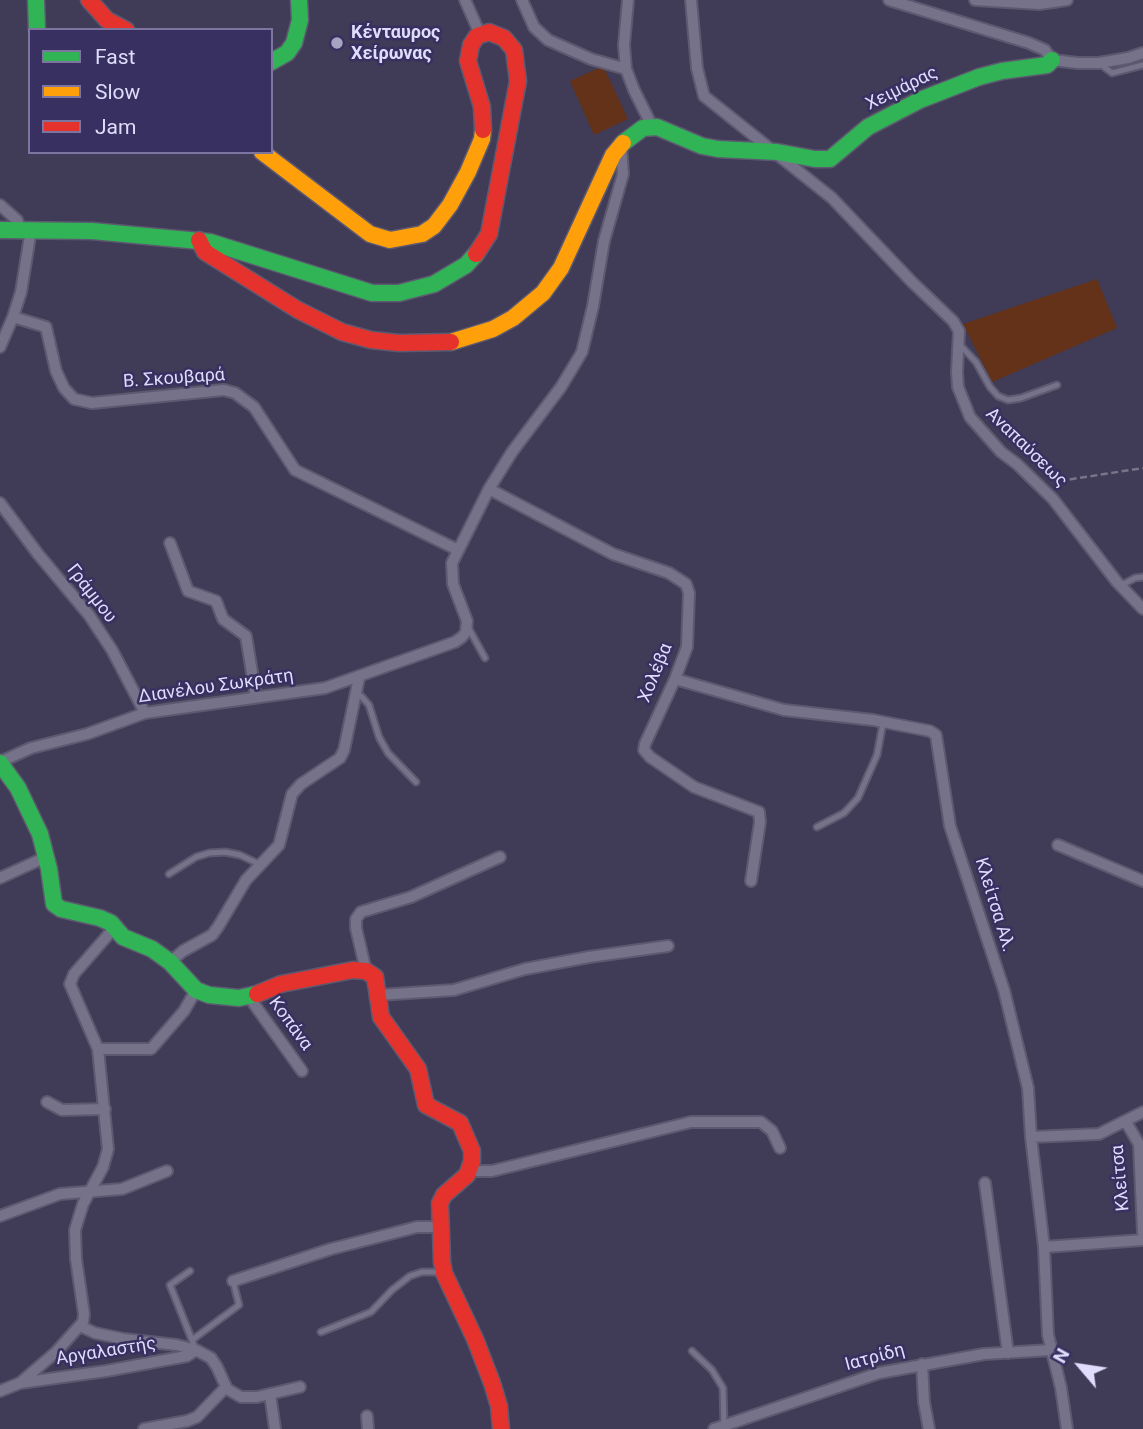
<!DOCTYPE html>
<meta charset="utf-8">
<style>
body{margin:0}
#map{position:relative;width:1143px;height:1429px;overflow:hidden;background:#403b56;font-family:Roboto,sans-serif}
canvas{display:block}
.legend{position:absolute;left:28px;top:28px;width:245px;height:126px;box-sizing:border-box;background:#383061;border:2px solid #7b759f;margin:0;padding:9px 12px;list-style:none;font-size:21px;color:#dfddfb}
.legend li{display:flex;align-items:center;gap:14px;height:35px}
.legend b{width:35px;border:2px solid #7b759f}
.north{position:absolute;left:1045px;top:1331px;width:70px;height:70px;-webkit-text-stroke:5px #383061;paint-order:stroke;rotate:299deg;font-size:19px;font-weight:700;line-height:28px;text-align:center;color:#dfddfb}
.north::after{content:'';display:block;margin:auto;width:24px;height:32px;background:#dfddfb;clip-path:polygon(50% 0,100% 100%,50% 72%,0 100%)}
</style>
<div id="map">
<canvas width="1143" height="1429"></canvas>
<ul class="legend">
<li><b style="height:9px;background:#30b455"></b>Fast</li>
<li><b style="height:9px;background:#ff9f0a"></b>Slow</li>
<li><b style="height:9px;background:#e5322d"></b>Jam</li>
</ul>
<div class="north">N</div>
</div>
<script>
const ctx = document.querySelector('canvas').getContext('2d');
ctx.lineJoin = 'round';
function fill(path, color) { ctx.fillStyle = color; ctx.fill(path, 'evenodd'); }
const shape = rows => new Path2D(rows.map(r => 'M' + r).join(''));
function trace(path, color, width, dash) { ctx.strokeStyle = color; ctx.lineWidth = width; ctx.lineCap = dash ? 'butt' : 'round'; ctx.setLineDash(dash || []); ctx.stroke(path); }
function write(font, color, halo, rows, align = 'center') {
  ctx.font = font + ' Roboto,sans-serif'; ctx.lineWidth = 5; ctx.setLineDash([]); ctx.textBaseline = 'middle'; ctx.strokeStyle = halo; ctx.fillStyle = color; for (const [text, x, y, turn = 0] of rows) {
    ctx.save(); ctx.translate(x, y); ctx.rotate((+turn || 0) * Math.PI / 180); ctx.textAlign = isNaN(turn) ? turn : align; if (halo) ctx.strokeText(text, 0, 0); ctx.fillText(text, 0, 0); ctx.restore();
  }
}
fill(shape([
 [603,66,628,119,594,135,570,81],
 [1097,279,1117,328,992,382,963,324]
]), '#633218');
const lane = shape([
 [1099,63,1112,73,1143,65],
 [960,345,976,362,990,387,998,396,1008,400,1021,398,1057,385],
 [1120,586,1135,578,1143,577],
 [469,629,485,658],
 [356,694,361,696,369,705,379,737,388,753,416,782],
 [817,827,844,813,858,798,877,755,883,723],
 [169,874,196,857,209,853,225,852,240,855,259,864],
 [190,1271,170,1285,196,1350],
 [321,1332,371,1312,392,1290,410,1276,422,1272,442,1272],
 [192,1340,239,1305,233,1281],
 [692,1351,712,1370,723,1388,724,1425]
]);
const street = shape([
 [465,0,480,34],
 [522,0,534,27,548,40,591,59,626,69],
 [628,0,624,45,626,69,634,90,652,126],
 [691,0,697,68,704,96,832,198,912,282,953,321,959,331,957,372,958,387,970,417,1001,452,1017,464,1053,499,1117,582,1143,609],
 [889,0,1029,43,1045,50,1052,60,1078,63,1099,63,1128,58,1143,53],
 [975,0,1039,4,1067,0],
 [0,205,17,220,21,230],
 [13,317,46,327,56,371,64,388,74,399,92,403,224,390,235,393,254,407,295,470,458,550],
 [0,347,13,317,21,292,31,230],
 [489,489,613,554,669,573,686,584,689,593,687,647,675,679,645,744,644,750,650,757,694,787,759,812,760,822,751,881],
 [0,503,38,554,89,615,112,650,145,713],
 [170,543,188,591,216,601,223,619,246,636,256,697],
 [675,679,784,710,873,720,930,731,936,735,950,826,1004,990,1028,1088,1031,1137,1044,1247,1048,1335,1061,1388,1067,1429],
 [0,762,31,748,87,734,145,713,325,688,455,642,462,637,466,632,467,621,453,584,452,563,489,489,512,452,561,387,582,352,593,306,604,241,623,174,621,145],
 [1058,845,1143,881],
 [0,878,46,857],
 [170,962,183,951,212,935,218,927,246,880,279,845,292,794,301,784,340,758,344,750,359,678],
 [366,971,356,928,356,919,361,912,411,897,500,857],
 [379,995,454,990,525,969,589,957,668,946],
 [249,997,302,1071],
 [98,1049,70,984,74,974,115,927],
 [47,1102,62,1110,105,1109],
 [1126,1122,1139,1144,1143,1233],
 [1031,1137,1099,1134,1143,1112],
 [469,1171,492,1171,691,1122,761,1122,772,1131,780,1148],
 [985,1183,1008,1353],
 [0,1216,60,1194,122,1189,167,1171],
 [1044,1247,1143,1240],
 [233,1281,331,1249,417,1227,439,1227],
 [80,1326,95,1333,124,1339,177,1345,196,1350,211,1358,217,1367,227,1389,241,1397,257,1397,300,1387],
 [922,1364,924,1402,929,1429],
 [20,1383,106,1371,187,1356,196,1350],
 [0,1391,20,1383,56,1352,83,1322,84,1314,76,1259,75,1230,83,1204,103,1167,108,1149,98,1049,151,1049,184,1011,196,990],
 [270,1394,275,1429],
 [367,1416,368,1429],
 [144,1429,187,1421,197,1417,226,1387],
 [714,1429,879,1373,984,1354,1051,1350]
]);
const fast = shape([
 [36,0,37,30],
 [271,62,287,53,294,43,300,20,299,0],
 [623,143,643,128,657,127,702,146,718,149,777,152,815,159,830,159,868,127,920,100,979,77,1002,71,1047,65,1052,60],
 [0,230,92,231,210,242,372,293,399,293,434,284,466,265,476,254],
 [0,763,18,788,40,834,49,869,54,904,61,909,100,918,111,923,123,937,152,949,170,962,196,990,209,995,239,998,257,994]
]);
const slow = shape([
 [262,152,370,234,390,240,422,234,434,226,450,205,468,172,482,139,483,130],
 [451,342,493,329,513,318,543,293,561,268,613,155,623,143]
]);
const jam = shape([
 [89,0,107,20,126,30],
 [199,240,205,252,298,310,342,332,371,340,399,343,451,342],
 [476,254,489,234,518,81,514,50,504,38,489,32,477,36,471,45,468,61,482,107,483,130],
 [257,994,281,984,353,970,366,971,375,977,381,1017,418,1069,426,1105,460,1123,472,1151,472,1161,467,1175,444,1195,440,1203,442,1262,444,1273,475,1339,492,1383,499,1406,501,1429]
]);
trace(lane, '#5c5970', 9);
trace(street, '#5c5970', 14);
trace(fast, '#5c5970', 19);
trace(slow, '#5c5970', 19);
trace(jam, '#5c5970', 19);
trace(shape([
 [1049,477,1066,480,1143,468]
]), '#777589', 2.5, [7, 3.5]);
trace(lane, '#767289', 5);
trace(street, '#767289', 10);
trace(fast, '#30b455', 16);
trace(slow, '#ff9f0a', 16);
trace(jam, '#e5322d', 16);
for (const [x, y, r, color] of [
 [337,43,7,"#a7a4c1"]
]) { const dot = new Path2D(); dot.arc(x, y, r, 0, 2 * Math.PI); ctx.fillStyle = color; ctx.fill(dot); trace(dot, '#383061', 2.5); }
write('bold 18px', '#dfddfb', '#383061', [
 ["Κένταυρος",351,33],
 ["Χείρωνας",351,54]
], 'left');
write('18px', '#dfddfb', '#383061', [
 ["Χειμάρας",902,89,-26],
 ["Β. Σκουβαρά",174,379,-4],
 ["Αναπαύσεως",1026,448,44],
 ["Γράμμου",91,594,52],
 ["Χολέβα",656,673,-68],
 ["Διανέλου Σωκράτη",216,687,-8],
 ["Κλείτσα Αλ.",994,905,73],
 ["Κοπάνα",290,1024,54],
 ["Κλείτσα",1121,1178,-95],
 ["Αργαλαστής",106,1352,-9],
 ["Ιατρίδη",875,1358,-15]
]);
</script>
